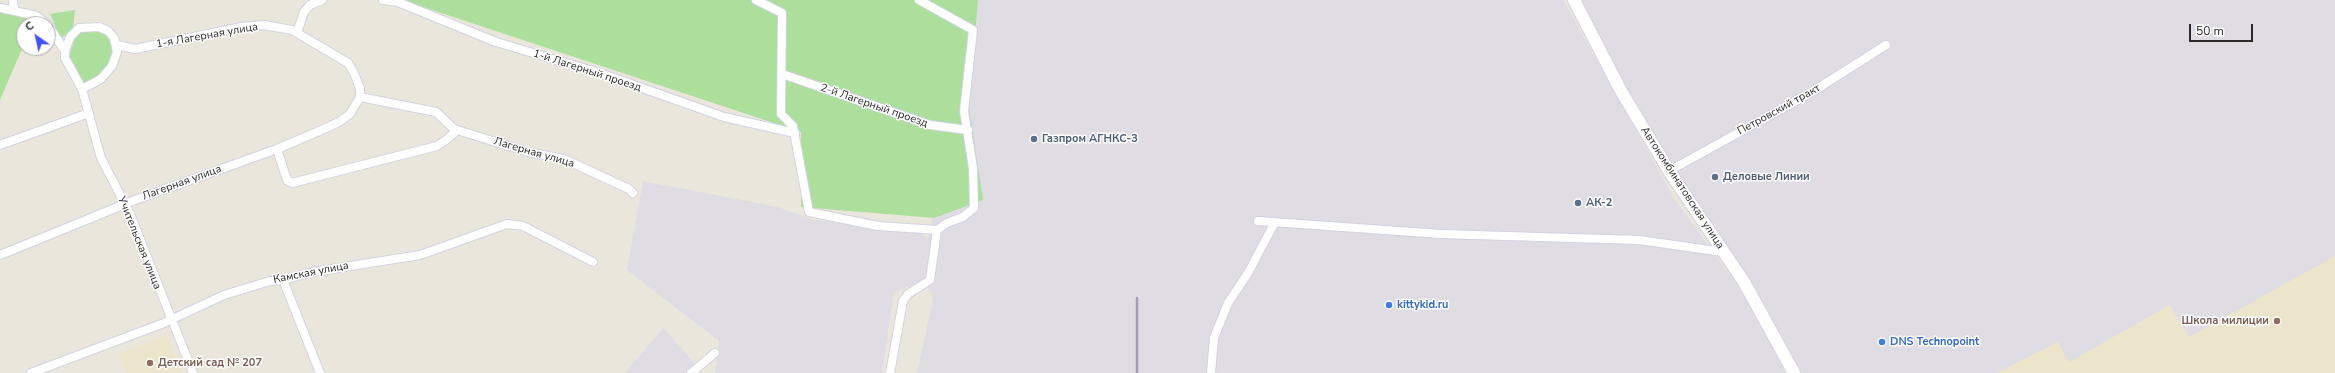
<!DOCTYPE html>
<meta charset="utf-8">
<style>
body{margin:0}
#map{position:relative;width:2335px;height:373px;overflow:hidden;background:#ebe6dc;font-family:"Nunito Sans",sans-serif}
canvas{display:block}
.north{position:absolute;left:16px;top:16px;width:40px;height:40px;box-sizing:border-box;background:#fff;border:1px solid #a9a9a9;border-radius:50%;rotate:326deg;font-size:11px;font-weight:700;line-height:16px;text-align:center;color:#292929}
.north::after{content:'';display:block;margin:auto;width:14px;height:18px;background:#4453f0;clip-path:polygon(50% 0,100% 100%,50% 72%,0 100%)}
.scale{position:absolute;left:2189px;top:24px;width:64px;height:18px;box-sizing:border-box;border:2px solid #292929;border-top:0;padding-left:5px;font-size:12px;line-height:14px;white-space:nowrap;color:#292929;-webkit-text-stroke:3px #fff;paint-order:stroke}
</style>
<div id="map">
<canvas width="2335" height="373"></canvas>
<div class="north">С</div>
<div class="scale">50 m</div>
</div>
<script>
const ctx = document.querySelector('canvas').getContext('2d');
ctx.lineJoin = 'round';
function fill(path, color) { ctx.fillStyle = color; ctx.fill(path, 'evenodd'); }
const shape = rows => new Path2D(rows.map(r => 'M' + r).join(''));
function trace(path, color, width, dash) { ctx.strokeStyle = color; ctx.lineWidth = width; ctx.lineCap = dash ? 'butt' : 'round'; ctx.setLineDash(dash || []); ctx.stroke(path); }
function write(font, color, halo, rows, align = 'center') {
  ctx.font = font + ' "Nunito Sans",sans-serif'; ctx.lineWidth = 3; ctx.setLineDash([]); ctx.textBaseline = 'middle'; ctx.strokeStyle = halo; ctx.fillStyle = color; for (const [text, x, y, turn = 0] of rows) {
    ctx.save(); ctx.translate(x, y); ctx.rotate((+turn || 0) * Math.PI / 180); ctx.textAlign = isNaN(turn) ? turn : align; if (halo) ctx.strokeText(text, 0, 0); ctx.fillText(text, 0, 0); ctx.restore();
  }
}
fill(shape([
 [976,0,1563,0,1675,200,1743,293,1786,373,917,373,933,299,924,280,894,292,882,373,715,373,719,341,627,270,643,181,778,207,813,220,921,233,928,239,933,214,967,103],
 [1579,0,2335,0,2335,373,1799,373,1735,256,1665,161],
 [663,328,692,360,696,367,687,373,625,373]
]), '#dfdce4');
fill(shape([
 [2335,256,2335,373,1997,373,2058,342,2069,362,2170,305,2189,337],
 [167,335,183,373,126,373,118,354]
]), '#ece5cc');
fill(shape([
 [402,0,978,0,969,107,983,200,934,218,801,207,801,132],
 [0,10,30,17,33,24,24,24,24,44,0,100],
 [75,10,73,29,69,34,62,37,59,35,50,14],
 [90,29,107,33,112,40,113,53,103,73,95,79,85,83,81,81,69,57,75,38,79,32]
]), '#abdf9b');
const street = shape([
 [13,0,14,10],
 [383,0,398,2,496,42,600,73,724,117,795,133],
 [756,0,782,13,781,114,793,126,809,212,878,226,937,230,947,223,963,217,974,208,973,168,964,111,973,30,919,0],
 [0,8,37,16,47,24],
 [48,25,65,51],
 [297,33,304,12,310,5,322,0],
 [782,74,930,125,968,130],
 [82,89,101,79,112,66,117,52,114,38,108,31,99,27,79,28,70,37,65,51,65,58,82,89,101,158,130,214,193,373],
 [360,97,436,112,454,129,528,152,564,159,629,189,633,193],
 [0,145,89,113],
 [277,149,287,180,292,183,437,146,446,140,454,133,454,129],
 [1669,171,1812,92,1886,45],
 [1258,221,1441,234,1639,240,1723,252],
 [0,255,135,200,277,149,317,132,339,122,350,114,360,97,360,89,354,73,348,63,292,30,264,25,242,27,135,49,117,45],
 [283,280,320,373],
 [31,373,164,323,224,295,270,281,283,280,313,272,420,255,507,224,523,226,593,262],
 [691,373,715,353],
 [890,373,903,301,908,294,930,280,937,230],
 [1211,373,1214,338,1228,303,1248,273,1275,222]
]);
const secondary = shape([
 [1574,0,1621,91,1669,171,1744,282,1794,373]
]);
trace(street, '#d1d3e1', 10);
trace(secondary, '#d1d3e1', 14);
trace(street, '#fff', 8);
trace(secondary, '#fff', 12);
trace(shape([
 [1137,373,1137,298]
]), '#9fa0b3', 2.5);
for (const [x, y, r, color] of [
 [1034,139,4,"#5c6f8a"],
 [1715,177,4,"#5c6f8a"],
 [1578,203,4,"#5c6f8a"],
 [1389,305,4,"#3f7fe0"],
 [2277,321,4,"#8d6e63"],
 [1882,342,4,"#3f7fe0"],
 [150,363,4,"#8d6e63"]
]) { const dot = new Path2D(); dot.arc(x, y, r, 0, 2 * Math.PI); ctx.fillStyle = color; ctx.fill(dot); trace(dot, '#fff', 1.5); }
write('11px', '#292929', '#fff', [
 ["1-я Лагерная улица",207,36,-10],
 ["1-й Лагерный проезд",587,71,18],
 ["2-й Лагерный проезд",874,106,19],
 ["Петровский тракт",1779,110,-29],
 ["Лагерная улица",534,153,16],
 ["Лагерная улица",182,183,-20],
 ["Автокомбинатовская улица",1682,188,57],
 ["Учительская улица",139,243,68],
 ["Камская улица",311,273,-11]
]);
write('bold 11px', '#4e5e75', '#fff', [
 ["Газпром АГНКС-3",1042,139],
 ["Деловые Линии",1723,177],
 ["АК-2",1586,203]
], 'left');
write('bold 11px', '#366cbe', '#fff', [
 ["kittykid.ru",1397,305],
 ["DNS Technopoint",1890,342]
], 'left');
write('bold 11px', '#785e54', '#fff', [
 ["Школа милиции",2269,321],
 ["Детский сад № 207",158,363,"left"]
], 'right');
</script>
